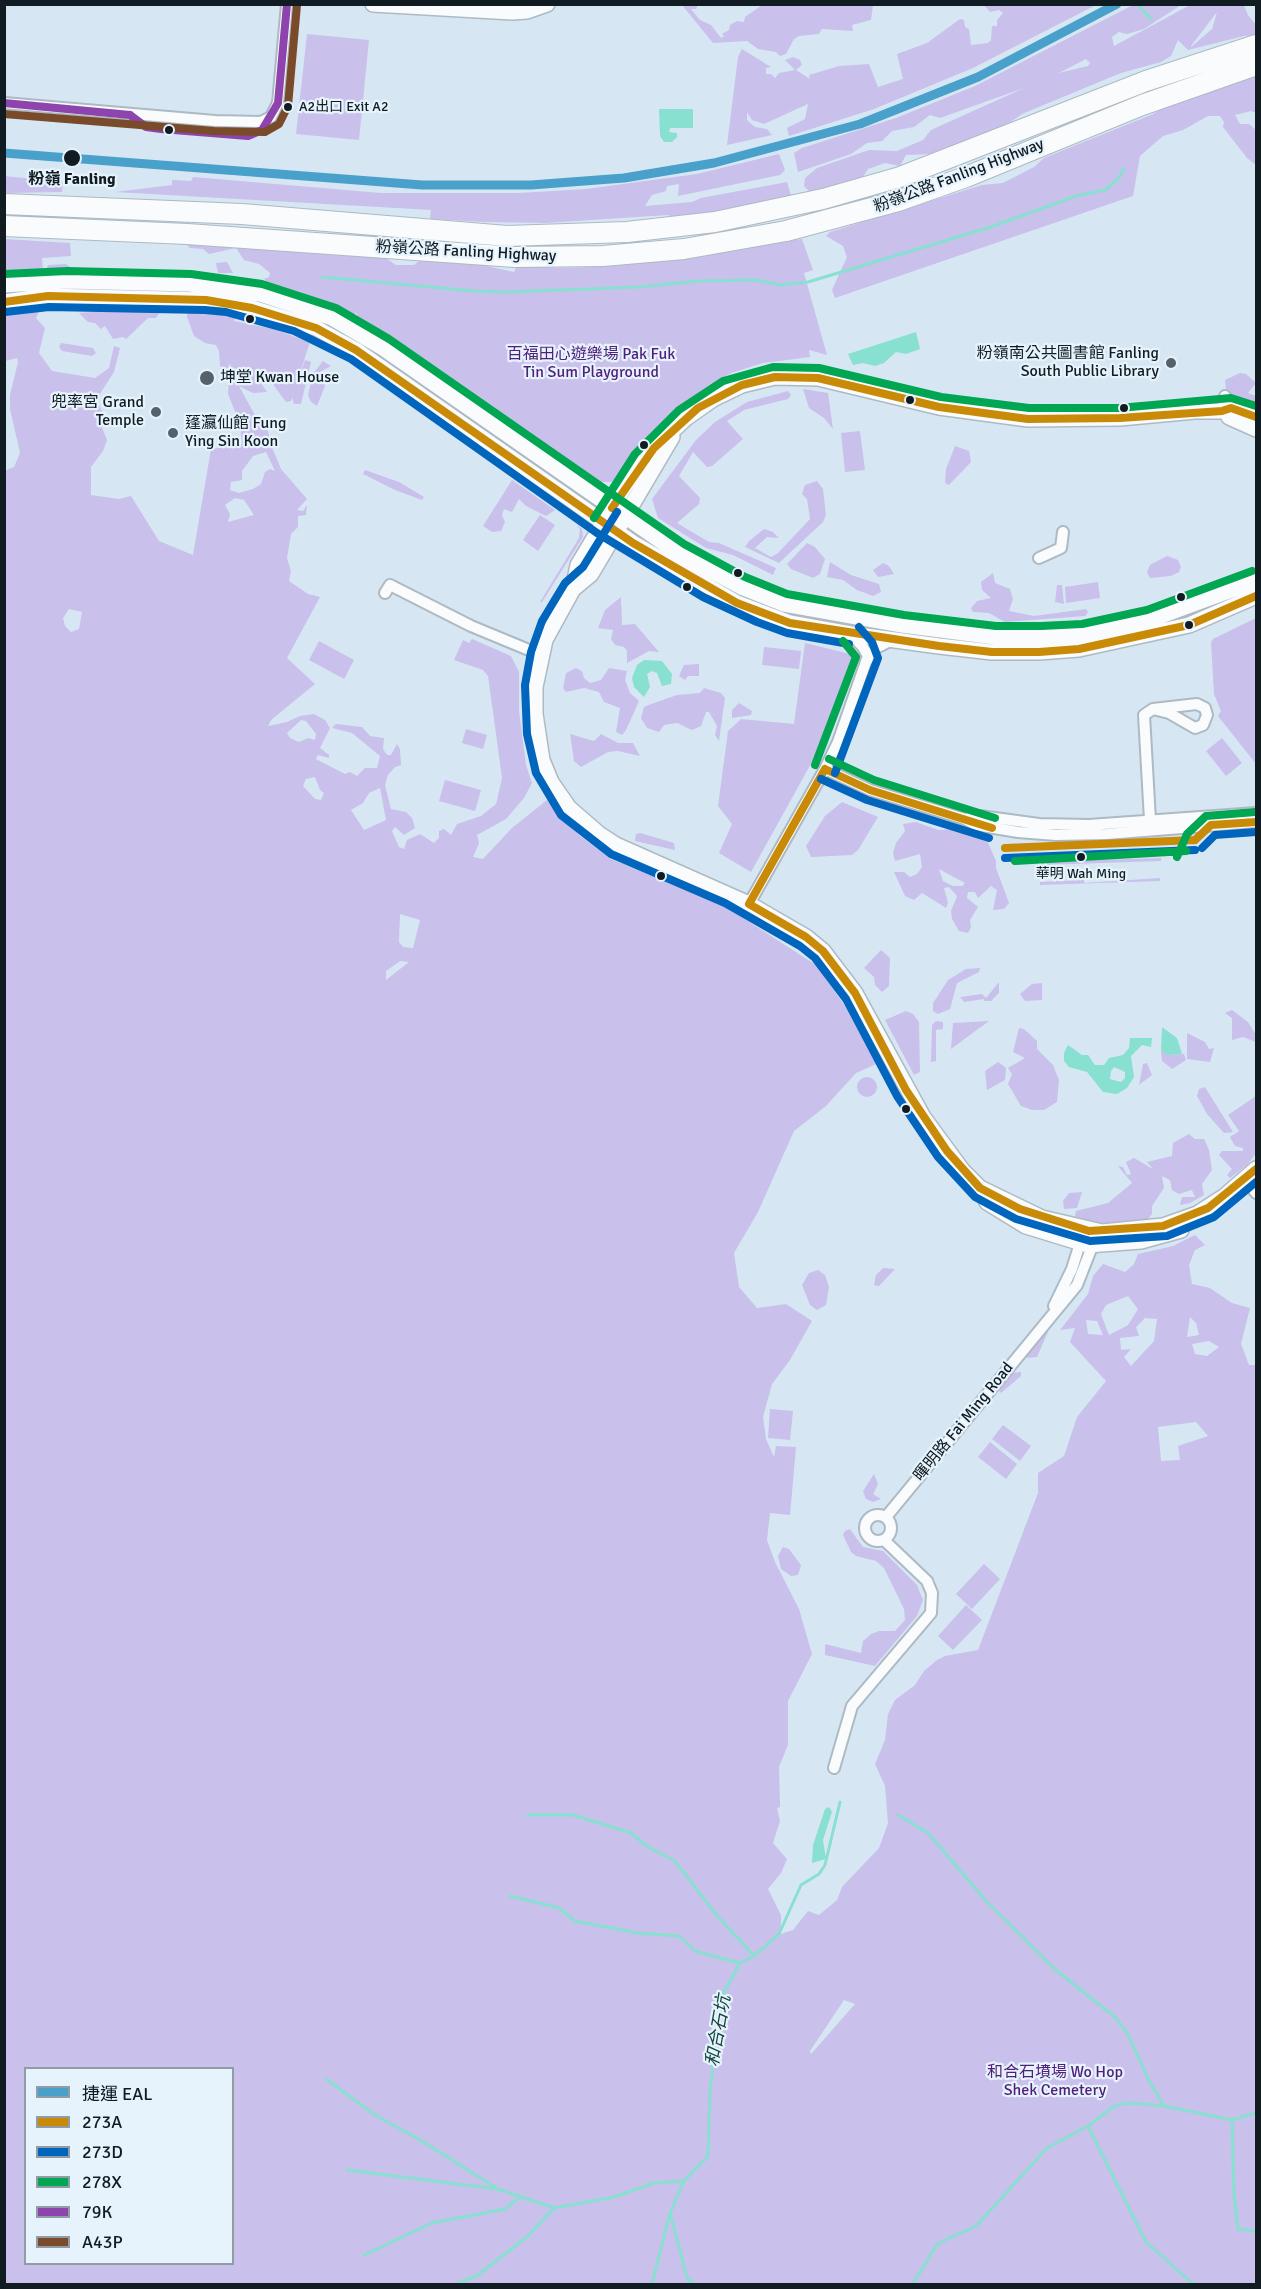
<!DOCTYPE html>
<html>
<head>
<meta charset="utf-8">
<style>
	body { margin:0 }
	#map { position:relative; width:1261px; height:2289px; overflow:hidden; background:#d6e7f3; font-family:Signika,"Noto Sans TC",sans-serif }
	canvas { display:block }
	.frame { position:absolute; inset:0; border:6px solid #101b22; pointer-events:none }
	.legend { position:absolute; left:24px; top:2067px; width:210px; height:198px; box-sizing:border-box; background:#e7f3fc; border:2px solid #919da5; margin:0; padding:8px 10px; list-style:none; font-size:18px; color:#101b22 }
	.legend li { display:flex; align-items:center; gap:12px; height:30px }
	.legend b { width:30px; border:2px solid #919da5 }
</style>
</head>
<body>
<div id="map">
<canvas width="1261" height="2289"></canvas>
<div class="frame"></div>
<ul class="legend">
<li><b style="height:8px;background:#49a0ca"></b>捷運 EAL</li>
<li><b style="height:8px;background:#c98a07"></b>273A</li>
<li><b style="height:8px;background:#0065bd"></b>273D</li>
<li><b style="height:8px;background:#00a651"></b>278X</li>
<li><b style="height:8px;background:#8e44ad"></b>79K</li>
<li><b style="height:8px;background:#7a4b2a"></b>A43P</li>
</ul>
</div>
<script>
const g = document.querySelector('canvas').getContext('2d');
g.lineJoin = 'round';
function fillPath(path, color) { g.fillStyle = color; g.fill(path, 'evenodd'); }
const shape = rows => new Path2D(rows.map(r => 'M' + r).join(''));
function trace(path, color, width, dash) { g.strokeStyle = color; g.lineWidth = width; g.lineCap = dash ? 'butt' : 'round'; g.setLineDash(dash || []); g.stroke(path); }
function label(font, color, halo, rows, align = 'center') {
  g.font = font + ' Signika,"Noto Sans TC",sans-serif'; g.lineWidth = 4.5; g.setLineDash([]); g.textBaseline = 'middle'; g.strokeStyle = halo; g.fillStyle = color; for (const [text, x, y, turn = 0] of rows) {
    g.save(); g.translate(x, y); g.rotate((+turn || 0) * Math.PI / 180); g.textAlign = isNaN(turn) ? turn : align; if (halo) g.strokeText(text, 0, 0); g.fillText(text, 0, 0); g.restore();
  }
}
fillPath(shape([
	[682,5,698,5,696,9,691,9,700,20,711,25,721,38,724,36,722,34,729,30,730,25,737,21,744,22,745,17,762,5,873,5,871,20,852,25,853,31,822,29,819,34,799,36,794,39,786,54,780,56,776,52,758,49,747,41,713,43],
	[984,5,1096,5,973,68,874,109,789,136,787,128,805,119,808,104,764,124,752,120,747,112,747,120,755,127,767,129,772,135,727,145,738,57,742,49,771,67,766,68,766,74,771,74,775,78,779,73,795,70,785,60,793,57,800,60,802,65,796,70,810,79,809,75,839,66,869,64,878,87,903,79,897,54,927,43,960,19,964,20,965,27,969,29,971,45,988,43,991,40,992,26,997,26,997,20,1003,13,999,10,990,12],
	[1133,5,1181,5,1144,29,1127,34,1119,32,1112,37,1114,46,1190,5,1244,5,1248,15,1256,25,1256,35,1244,36,1188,50,1178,40,1171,56,1161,62,1121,73,1022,114,998,131,983,134,930,154,906,155,900,166,885,163,868,169,860,182,819,192,809,191,804,186,805,178,817,168,869,150,897,151,923,140,931,130,1024,88,940,118,930,115,914,127,892,131,882,141,867,143,851,154,798,172,794,153,802,148,896,118,975,86],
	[1217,12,1212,29,1191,47,1191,46],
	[1086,59,1090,63,1088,66,1059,73],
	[307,34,369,40,359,140,296,134],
	[1256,74,1256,113,1251,111,1235,115,1240,124,1249,124,1256,130,1256,165,1247,158,1223,127,1224,122,1220,116,1208,116,1183,130,1163,136,1140,156,1133,196,835,298,832,290,847,257,843,246,826,236,830,232,982,185,1003,183,1034,167,1044,158,1153,114,1167,106],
	[779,154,785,170,780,175,678,196,679,184,667,186,666,191,652,195,645,206,692,202,701,198,787,182,793,202,678,220,668,215,545,223,484,222,430,219,431,210,115,192,172,185,172,180,191,181,193,177,381,193,519,193,586,189,697,174],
	[4,176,63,182,62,192,5,193],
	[5,239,70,243,71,256,42,258,43,270,5,273],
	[802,239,813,270,804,273,827,355,809,350,810,357,763,363,731,373,698,393,658,427,624,474,611,482,598,482,598,480,590,483,569,474,563,460,531,446,492,419,487,410,474,401,466,401,452,391,448,377,443,383,421,370,420,362,409,359,394,346,364,328,356,313,352,316,341,316,269,285,264,279,269,277,270,273,259,264,244,260,236,248,209,254,203,249,190,248,182,240,381,255,396,265,414,265,420,260,473,263,514,272,518,264,556,268,590,267],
	[227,262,233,273,218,273,216,263],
	[66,264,73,269,74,277,44,277,48,265],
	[43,303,36,318,45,328,39,353,52,371,95,378,109,368,114,346,120,348,114,372,96,400,103,413,98,417,107,440,103,451,91,467,91,495,119,499,131,496,159,541,193,555,211,449,242,444,240,424,228,394,229,378,233,378,230,363,227,370,224,369,220,366,219,351,216,345,205,343,194,336,187,317,188,303,237,312,234,321,273,329,310,342,291,401,286,402,272,383,256,376,267,392,253,393,239,386,256,417,265,418,271,445,281,469,307,499,297,510,303,511,307,505,306,515,298,516,298,527,291,534,287,558,291,571,289,581,308,594,320,597,287,658,315,684,271,720,268,726,287,722,300,716,314,714,325,720,330,728,320,748,329,755,329,758,318,755,316,759,345,774,350,772,357,776,365,768,377,768,380,756,352,733,332,728,336,724,362,727,370,736,384,738,383,749,387,755,391,755,397,744,400,749,401,765,395,767,388,775,385,785,391,809,406,812,412,818,415,828,404,835,395,827,392,831,399,847,404,849,407,840,420,834,434,843,439,838,439,831,444,829,451,835,457,824,481,816,496,804,502,778,488,676,483,670,454,660,463,640,469,643,472,639,511,656,519,672,519,711,526,765,532,783,524,798,506,819,477,835,479,843,473,857,483,859,512,828,547,800,580,836,611,859,726,907,816,965,845,1006,876,1064,856,1073,826,1106,794,1131,758,1212,734,1253,739,1287,757,1308,786,1304,812,1321,790,1360,772,1384,763,1417,766,1439,774,1457,776,1446,796,1447,790,1515,770,1513,767,1540,775,1562,799,1609,812,1654,788,1701,788,1745,779,1767,780,1807,777,1808,780,1821,773,1843,787,1859,781,1873,768,1889,781,1915,781,1934,793,1930,808,1911,819,1915,837,1900,842,1887,879,1848,888,1823,885,1786,875,1764,885,1740,888,1714,895,1700,915,1685,924,1671,937,1660,945,1656,978,1650,1038,1493,1038,1473,1064,1456,1077,1417,1106,1381,1070,1342,1075,1328,1060,1330,1088,1294,1093,1276,1103,1264,1125,1272,1134,1264,1138,1254,1173,1246,1195,1235,1205,1245,1195,1250,1189,1265,1192,1284,1210,1288,1232,1303,1250,1308,1241,1344,1249,1365,1256,1365,1256,2284,5,2284,4,471,14,467,20,453,10,409,10,395,18,362,17,358,5,361,4,305],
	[266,452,275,471,270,469,265,472,261,484,253,489,239,493,230,490,231,482,242,480,242,471,253,456],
	[235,498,244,500,254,515,228,522,230,514,225,505],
	[69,609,82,612,79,629,71,632,65,626,63,618],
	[301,720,306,721,316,734,315,740,308,738,299,742,290,738,287,733],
	[315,777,320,790,324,793,321,800,315,799,303,786,306,779],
	[380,788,386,820,364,830,351,810,363,803,369,793],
	[400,914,420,920,413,948,403,947,399,942],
	[400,961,409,962,386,980,386,971],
	[1128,1296,1138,1309,1128,1325,1109,1335,1101,1314,1106,1305],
	[1190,1317,1196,1323,1199,1335,1187,1337],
	[1145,1318,1157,1319,1154,1341,1131,1366,1124,1357,1131,1349,1121,1350,1120,1338,1139,1336,1136,1327],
	[1086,1320,1097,1321,1103,1335,1088,1334],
	[1209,1341,1219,1347,1207,1356,1195,1354,1192,1344],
	[1196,1422,1208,1436,1178,1446,1180,1460,1161,1461,1158,1427],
	[844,2000,855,2004,811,2054,810,2051],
	[26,2068,232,2068,232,2264,26,2264],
	[93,312,160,312,156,318,148,318,126,339,123,337,113,339,105,326,101,329,95,323,88,322,79,313],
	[61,343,93,348,96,353,92,356,62,351,59,347],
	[305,360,311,362,301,404,294,404,292,397],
	[323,361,331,366,318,373,325,386,317,406,311,402,308,395,313,374],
	[1240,373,1246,374,1256,383,1248,393,1256,396,1256,403,1236,403,1226,390,1225,380],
	[803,389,828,393,833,429,824,418,809,408],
	[788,391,791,395,788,399,744,410,727,421,743,439,712,466,707,467,693,452,679,476,700,498,699,504,677,523,709,542,719,543,776,568,773,575,733,555,706,548,658,518,652,499,696,440,715,422,747,402],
	[860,431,865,470,845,472,841,433],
	[955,446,969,451,971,462,949,485,945,483,946,469],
	[365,470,399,482,424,497,422,500,395,490,363,474],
	[512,480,555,510,546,516,526,506,519,499,512,512,504,509,502,515,505,522,501,531,492,532,483,526],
	[817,481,823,489,826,515,823,522,779,563,745,547,749,541,764,529,773,532,779,538,767,537,755,548,771,557,778,553,810,519,807,499,802,494,805,485],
	[540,515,555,525,538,551,523,540],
	[576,524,582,529,583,537,542,602,540,602,579,538,580,529],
	[807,543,815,547,825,559,820,574,813,578,791,569,787,564],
	[1167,556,1178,560,1181,567,1179,572,1171,576,1150,578,1147,572,1150,565],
	[830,562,851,575,879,584,881,592,873,596,857,590,843,580,827,577],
	[883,563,889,566,894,574,878,577,873,570],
	[1256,569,1256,572,1224,586,1200,592,1199,589,1214,583,1223,583],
	[993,573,995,583,1010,589,1013,599,1009,611,1034,616,1086,609,1088,612,1085,616,1005,622,989,613,973,612,971,608,977,601,991,598,982,590,981,582],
	[1098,582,1100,598,1066,603,1065,587],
	[1057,585,1062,585,1064,604,1055,602],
	[621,597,622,625,635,624,659,652,649,651,627,663,627,651,624,647,615,645,611,639,613,630,598,628,605,610],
	[1256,618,1256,764,1218,716,1221,711,1214,694,1211,643,1213,639],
	[319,641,354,660,344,679,309,660],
	[805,643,850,654,852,661,818,751,751,872,719,853,732,824,718,806,728,731,741,719,794,724],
	[764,647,801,651,799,669,762,665],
	[699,664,699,676,688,676,685,680,679,676,684,665],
	[576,668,582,671,584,678,590,683,601,680,609,668,627,671,625,680,630,693,639,701,626,730,622,735,616,732,620,708,604,702,599,692,584,688,566,692,563,688,566,673],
	[704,688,721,693,725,698,719,741,715,735,717,726,709,712,706,712,701,726,692,730,677,723,664,725,659,732,647,728,641,718,644,707,651,704,677,695,700,693],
	[739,703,752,711,751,715,732,718,732,710],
	[466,729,487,735,483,749,462,743],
	[570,734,594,741,601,734,618,743,633,743,640,756,618,751,608,752,581,767,574,761],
	[1222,738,1242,763,1226,776,1206,751],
	[445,780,481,790,475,811,439,801],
	[842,802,878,817,858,850,852,855,811,857,806,846,825,816],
	[916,822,938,830,970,829,986,838,996,861,996,868,1009,903,1004,909,993,910,997,890,991,886,978,898,975,892,968,892,967,898,978,907,970,920,971,927,968,933,959,931,952,919,951,911,957,896,949,887,944,888,948,903,946,908,922,893,914,900,905,896,894,872,904,872,910,877,917,874,922,867,920,854,895,861,893,853,896,843,905,831,903,824],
	[939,869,965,883,962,886,953,886,943,881],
	[640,833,674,843,675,850,635,841,636,834],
	[1161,858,1161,861,1040,865,1040,862],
	[1160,878,1160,881,1040,885,1040,882,1084,880,1084,883],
	[881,950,890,958,889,986,882,992,875,985,874,977,864,968],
	[980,968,979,972,957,983,950,1009,938,1014,933,1011,933,1003,948,980,966,969],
	[999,982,999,993,991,1001,984,1001,984,999,964,1002,960,997,982,994,986,998],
	[1042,983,1042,1000,1025,1001,1020,994,1032,984],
	[1232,1010,1248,1022,1256,1035,1256,1042,1243,1037,1232,1040,1232,1018,1225,1013],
	[906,1011,913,1014,919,1022,920,1072,914,1075,885,1020],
	[936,1021,943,1022,943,1029,936,1030,936,1061,931,1062,932,1025],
	[989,1021,951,1049,953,1023],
	[1019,1028,1024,1029,1037,1041,1037,1049,1053,1065,1059,1080,1057,1102,1044,1110,1032,1110,1021,1106,1008,1084,1012,1074,1008,1068,1025,1058,1013,1052],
	[1187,1033,1205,1042,1209,1049,1214,1048,1210,1062,1187,1059],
	[1161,1050,1167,1055,1184,1054,1186,1060,1172,1069,1162,1061],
	[998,1062,1006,1068,1005,1080,987,1090,985,1071],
	[1147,1063,1152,1075,1139,1085,1143,1064],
	'857 1087a10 10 0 1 1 20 0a10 10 0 1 1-20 0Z',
	[1205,1087,1233,1132,1224,1133,1207,1114,1197,1096,1199,1089],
	[1256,1096,1256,1153,1248,1164,1230,1178,1227,1175,1232,1169,1219,1155,1222,1151,1243,1151,1243,1148,1235,1146,1230,1137,1239,1131,1228,1115],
	[1189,1134,1195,1139,1204,1139,1209,1150,1212,1170,1202,1184,1204,1195,1190,1203,1180,1205,1182,1197,1195,1197,1192,1190,1179,1194,1172,1190,1170,1180,1162,1176,1164,1188,1152,1206,1152,1214,1144,1224,1073,1225,1076,1211,1108,1203,1132,1183,1118,1166,1123,1167,1127,1175,1131,1174,1126,1162,1134,1158,1153,1169,1147,1162,1172,1156,1173,1143],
	[1082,1192,1077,1208,1064,1209,1063,1201,1069,1193],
	[883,1268,895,1269,879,1286,874,1285,876,1275],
	[818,1270,825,1275,829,1287,826,1305,817,1310,810,1305,802,1285,809,1273],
	[1046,1331,1048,1332,1037,1357,1027,1358,1028,1350],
	[1021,1372,1021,1376,1001,1393,998,1389,1011,1373],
	[770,1409,793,1411,790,1440,768,1438],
	[1003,1425,1031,1446,1020,1461,992,1439],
	[990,1442,1017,1464,1006,1479,978,1457],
	[874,1474,878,1484,873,1494,881,1499,873,1502,866,1499,863,1491],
	[850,1529,863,1547,883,1551,917,1585,923,1600,917,1616,875,1666,825,1655,825,1644,861,1653,863,1641,871,1634,879,1631,895,1631,905,1620,904,1609,884,1568,876,1561,856,1556,851,1552,843,1535,845,1531],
	[783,1547,789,1549,801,1565,798,1575,791,1576,781,1569,778,1556],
	[984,1564,1000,1579,972,1609,956,1594],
	[966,1605,982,1620,953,1650,938,1636]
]), '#c9c0ec');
fillPath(shape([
	[659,109,693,109,693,128,670,128,669,132,677,133,677,137,672,142,664,142,660,136],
	[916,332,920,349,906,354,896,352,884,363,875,366,863,363,853,365,848,354],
	[644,660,662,661,672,674,671,684,662,686,657,673,652,671,647,674,650,687,644,697,634,687,632,678,637,665],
	[1162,1027,1177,1038,1182,1054,1167,1055,1161,1050],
	[1130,1038,1152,1038,1151,1047,1142,1045,1131,1056,1134,1077,1127,1088,1117,1094,1103,1092,1087,1072,1069,1067,1064,1061,1064,1053,1068,1045,1082,1055,1088,1055,1095,1065,1104,1065,1109,1058,1123,1055,1129,1048],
	[1114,1067,1125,1072,1125,1078,1121,1082,1110,1079,1111,1071],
	[829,1807,832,1812,823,1840,826,1859,812,1863,813,1845,825,1809]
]), '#88e0d0');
trace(shape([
	[1137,4,1151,19],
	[322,277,474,291,509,292,638,287,699,281,757,280,780,285,808,282,991,227,1076,196,1105,190,1119,178,1124,168],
	[528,1815,573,1815,631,1833,648,1847,675,1861,714,1912,754,1956],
	[898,1815,928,1833,988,1903,1057,1971,1115,2017,1128,2034,1148,2079,1164,2106],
	[510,1896,559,1908,575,1921,638,1933,679,1936,695,1951,740,1963],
	[326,2079,375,2115,422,2141,498,2189,554,2208,614,2197,654,2183,684,2181],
	[1232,2120,1234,2195,1238,2229,1256,2231],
	[1088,2126,1146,2242,1193,2284],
	[347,2170,497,2189],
	[671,2216,687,2278,694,2284],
	[364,2255,432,2223,505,2209,520,2197],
	[457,2284,478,2275,528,2236,554,2208],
	[652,2284,670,2213,684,2181,708,2156,710,2090,723,1994,740,1963,754,1956,779,1934,801,1885,819,1874,825,1865,840,1802],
	[913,2284,937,2244,976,2226,1047,2148,1088,2126,1116,2105,1130,2103,1164,2106,1232,2120,1256,2113]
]), '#88e0d0', 3);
const street = shape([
	[4,103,215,121,261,122,271,117,278,103,287,4],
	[1222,411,1225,396],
	[1039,558,1061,548,1063,532],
	[385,593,390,585,471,626,541,655],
	[866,662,876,648,892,640],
	[825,769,870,790,965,819,976,825,1018,832,1056,835,1107,834,1256,822],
	[965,819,980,816,1039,824,1089,825,1256,813],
	[1150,820,1144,715,1153,709,1197,704,1205,708,1207,715,1203,725,1195,728,1169,713,1153,709],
	[749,904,825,769,838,742,868,656,863,647,851,634],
	[1246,1180,1256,1193],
	[1054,1306,1072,1269,1082,1237],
	'865 1528a13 13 0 1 1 26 0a13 13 0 1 1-26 0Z',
	[886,1517,1077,1285,1095,1239],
	[834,1768,852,1706,931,1613,932,1593,927,1581,884,1540]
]);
const secondary = shape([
	[373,4,512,12,527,11,547,4],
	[4,285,67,281,190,284,260,294,332,318,383,348,678,553,741,587,784,604,902,625,995,637,1041,637,1083,634,1150,620,1256,581],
	[4,302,48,296,206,300,252,308,316,328,356,350,633,543,737,603,790,623,851,634,939,646,992,652,1039,652,1079,649,1189,625,1256,596],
	[1229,417,1256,429],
	[1256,417,1231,408,1222,411,1195,411,1120,418,1028,419,939,407,818,378,775,377,742,385,713,399,686,418,654,448,626,485,578,565,573,589,545,640,535,687,535,714,542,760,551,782,569,808,599,834,616,845,749,904,806,937,823,951,855,993,923,1117,962,1170,980,1188,1042,1218,1102,1232,1163,1226,1197,1214,1225,1196,1256,1169],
	[573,589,591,574,672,437],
	[981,1190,987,1202,1026,1226,1088,1245,1141,1241,1181,1230]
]);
const highway = shape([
	[4,204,242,214,507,236,627,232,715,222,823,199,900,177,1146,81,1256,45],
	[4,226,187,234,515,257,603,256,684,249,786,231,898,201,966,177,1142,105,1256,65]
]);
trace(street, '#adbac3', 14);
trace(secondary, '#adbac3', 18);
trace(highway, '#adbac3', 22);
trace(street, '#f9fbfd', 10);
trace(secondary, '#f9fbfd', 15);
trace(highway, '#f9fbfd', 20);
trace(shape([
	[4,302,48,296,206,300,252,308,316,328,356,350,633,543,737,603,790,623,939,646,992,652,1039,652,1079,649,1189,625,1256,596],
	[612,508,654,448,698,408,742,385,775,377,818,378,939,407,1028,419,1120,418,1222,411,1231,408,1256,417],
	[825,769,870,790,992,828],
	[1195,840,1211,825,1256,822],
	[1005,848,1195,840],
	[749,904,806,937,823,951,855,993,906,1090,947,1151,980,1188,1020,1209,1089,1231,1163,1226,1208,1208,1256,1169],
	[749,904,825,769]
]), '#c98a07', 8);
trace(shape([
	[5,312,49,307,205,310,226,312,294,331,351,359,597,533,703,597,757,622,787,633,849,644],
	[617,512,583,567,565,583,542,621,531,652,525,685,527,734,536,773,561,815,611,854,725,903,800,946,815,958,846,999,897,1096,938,1157,975,1197,1016,1219,1090,1241,1167,1236,1214,1217,1256,1182],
	[835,773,878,658,872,642,859,627],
	[821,779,867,800,989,838],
	[1202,848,1215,835,1256,832],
	[1005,858,1195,850]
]), '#0065bd', 8);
trace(shape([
	[4,274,67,271,191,274,262,284,336,308,389,339,684,544,745,577,787,594,904,615,996,626,1041,626,1082,624,1147,610,1252,571],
	[594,518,635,454,679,410,723,381,773,367,819,368,941,397,1029,408,1119,408,1231,398,1256,406],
	[829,759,874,780,995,818],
	[815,765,856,657,843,641],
	[1177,857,1187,834,1206,816,1255,812],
	[1015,861,1186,851]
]), '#00a651', 8);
trace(shape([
	[4,103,130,115],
	[130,115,146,127,161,129,248,136,262,130,278,103,287,4]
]), '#8e44ad', 8);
trace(shape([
	[4,114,214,131,265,132,279,124,288,106,297,5]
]), '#7a4b2a', 8);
trace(shape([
	[4,153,422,185,531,185,624,178,714,163,860,124,978,77,1117,4]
]), '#49a0ca', 9);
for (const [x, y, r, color] of [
	[288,107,5,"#101b22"],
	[169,130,5,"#101b22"],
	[72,158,9,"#101b22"],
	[250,319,5,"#101b22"],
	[1171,363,6,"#55626b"],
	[207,378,8,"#55626b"],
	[910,400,5,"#101b22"],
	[1124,408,5,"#101b22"],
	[156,412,6,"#55626b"],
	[173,433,6,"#55626b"],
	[644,445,5,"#101b22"],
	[738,573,5,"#101b22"],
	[687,587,5,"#101b22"],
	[1181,597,5,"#101b22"],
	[1189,625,5,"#101b22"],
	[1081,857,5,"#101b22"],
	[661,876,5,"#101b22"],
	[906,1109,5,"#101b22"]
]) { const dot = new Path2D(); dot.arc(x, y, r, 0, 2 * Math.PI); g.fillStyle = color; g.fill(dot); trace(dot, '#e7f3fc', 2); }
label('14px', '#101b22', '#e7f3fc', [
	["A2出口 Exit A2",299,107],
	["華明 Wah Ming",1081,874,"center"]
], 'left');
label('16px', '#101b22', '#e7f3fc', [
	["粉嶺公路 Fanling Highway",959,176,-21],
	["粉嶺公路 Fanling Highway",466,252,3],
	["暉明路 Fai Ming Road",964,1422,-51]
]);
label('bold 16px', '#101b22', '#e7f3fc', [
	["粉嶺 Fanling",72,180]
]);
label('16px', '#101b22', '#e7f3fc', [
	["粉嶺南公共圖書館 Fanling",1159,354],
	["South Public Library",1159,372],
	["坤堂 Kwan House",220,378,"left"],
	["兜率宮 Grand",144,403],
	["Temple",144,421],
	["蓬瀛仙館 Fung",185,424,"left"],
	["Ying Sin Koon",185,442,"left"]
], 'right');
label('16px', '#4f1f7a', '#e7f3fc', [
	["百福田心遊樂場 Pak Fuk",591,355],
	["Tin Sum Playground",591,373],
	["和合石墳場 Wo Hop",1055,2073],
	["Shek Cemetery",1055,2091]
]);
label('italic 18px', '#12473c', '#e7f3fc', [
	["和合石坑",719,2031,-80]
]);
</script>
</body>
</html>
